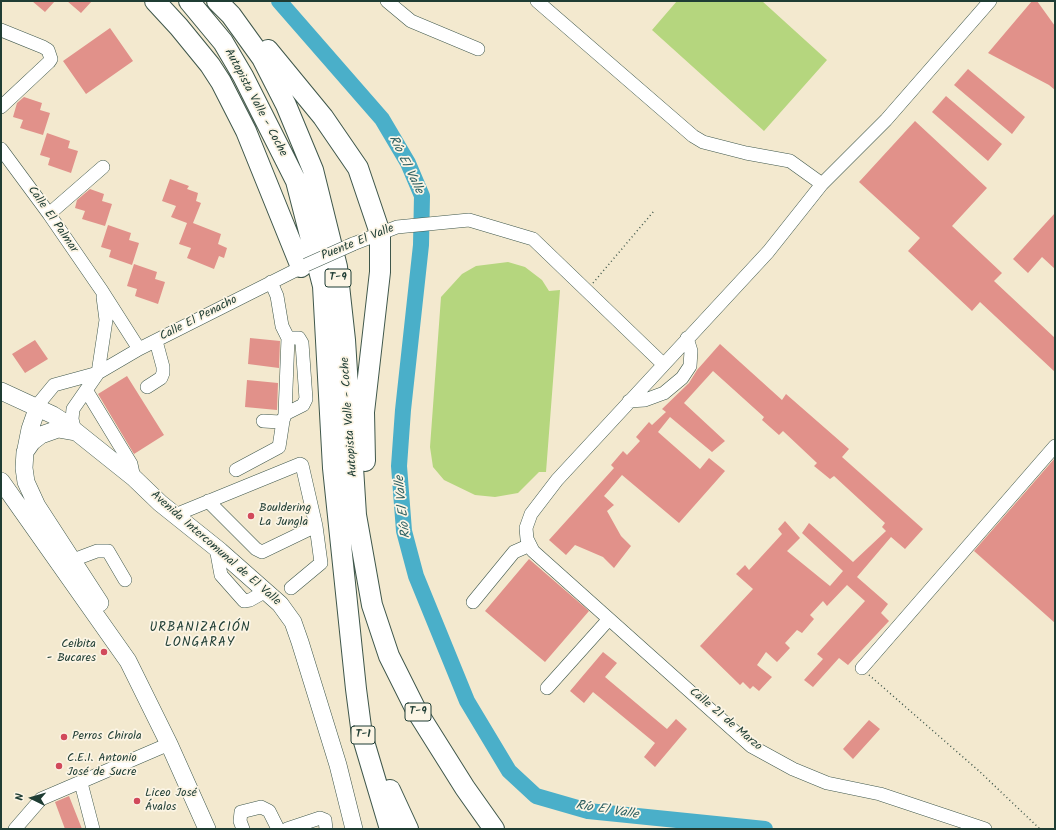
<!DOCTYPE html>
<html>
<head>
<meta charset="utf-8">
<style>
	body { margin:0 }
	#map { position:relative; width:1056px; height:830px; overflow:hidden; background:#f3e9cf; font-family:Kalam,sans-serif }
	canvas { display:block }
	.frame { position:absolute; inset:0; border:2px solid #1f3d34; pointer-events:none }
	.north { position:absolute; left:12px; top:778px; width:40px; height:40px; -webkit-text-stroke:3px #fcf5e5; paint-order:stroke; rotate:275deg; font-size:11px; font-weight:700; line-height:16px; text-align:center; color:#1f3d34 }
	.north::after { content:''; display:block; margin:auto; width:14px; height:18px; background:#1f3d34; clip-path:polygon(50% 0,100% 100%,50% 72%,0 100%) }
</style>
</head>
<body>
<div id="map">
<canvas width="1056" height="830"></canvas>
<div class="frame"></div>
<div class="north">N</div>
</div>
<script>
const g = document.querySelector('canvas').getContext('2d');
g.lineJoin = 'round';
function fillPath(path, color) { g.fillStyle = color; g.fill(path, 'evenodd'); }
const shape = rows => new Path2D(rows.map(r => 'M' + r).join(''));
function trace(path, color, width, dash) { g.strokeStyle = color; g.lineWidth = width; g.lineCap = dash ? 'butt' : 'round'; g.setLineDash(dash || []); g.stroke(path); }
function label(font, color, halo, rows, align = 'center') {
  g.font = font + ' Kalam,sans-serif'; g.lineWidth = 3.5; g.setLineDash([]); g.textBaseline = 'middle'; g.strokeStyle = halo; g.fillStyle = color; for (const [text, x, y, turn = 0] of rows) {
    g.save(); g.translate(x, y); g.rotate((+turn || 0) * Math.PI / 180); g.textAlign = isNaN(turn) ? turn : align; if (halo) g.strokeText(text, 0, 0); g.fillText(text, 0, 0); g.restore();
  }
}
fillPath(shape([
	[677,1,762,1,827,60,764,131,652,30],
	[508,262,525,267,542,280,549,291,560,290,546,472,539,472,518,493,495,497,475,495,444,480,433,467,430,447,441,297,462,274,476,266]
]), '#b5d67e');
trace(shape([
	[279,1,382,119,408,163,422,196,421,245,403,410,399,466,404,531,416,576,467,701,509,771,536,796,588,811,765,829]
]), '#4aafc9', 16);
fillPath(shape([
	[32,1,55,1,45,12],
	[67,1,92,1,81,13],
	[1032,1,1037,1,1055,26,1055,90,1049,85,988,53],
	[110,28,133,61,86,94,63,61],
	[968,69,1025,117,1012,134,954,85],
	[946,96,1002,144,988,161,932,112],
	[24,97,42,103,40,110,50,113,43,135,20,128,23,120,13,117,17,103],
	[915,121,987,188,952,226,1002,273,994,281,1055,338,1055,372,980,302,972,311,908,251,920,238,859,182],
	[47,133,70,141,68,148,78,151,71,173,48,165,50,158,40,155],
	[170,179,189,186,187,189,198,193,196,201,201,203,193,223,221,234,218,244,227,248,224,258,219,256,214,269,187,258,191,248,179,244,187,223,171,217,176,206,162,201],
	[90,189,104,194,102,201,112,204,105,226,82,219,85,211,75,208,77,200],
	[1055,213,1055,269,1042,257,1028,273,1013,259],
	[108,225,131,233,129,240,139,243,132,265,109,257,111,250,101,247],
	[134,264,157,272,155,279,165,282,158,304,135,296,137,289,127,286],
	[250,338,280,341,279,368,248,364],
	[35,340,48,359,25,373,12,354],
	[720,344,782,400,786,394,849,449,842,457,923,529,905,549,891,537,857,577,888,604,881,613,889,621,848,665,839,658,813,687,804,680,823,659,817,654,865,601,847,585,827,606,823,601,810,615,814,619,802,633,797,630,785,643,790,648,777,662,766,652,757,665,772,677,759,691,753,686,750,689,743,682,740,685,700,646,753,589,736,574,745,565,749,570,782,534,778,529,785,521,800,538,787,551,830,586,843,571,802,533,809,523,853,562,886,531,882,527,885,523,834,476,830,479,814,466,817,463,783,431,779,435,762,420,764,417,713,371,684,403,725,441,712,452,670,417,658,432,700,469,709,458,725,471,679,523,622,475,604,496,614,505,607,511,621,536,631,546,614,568,603,557,575,545,566,555,549,540,614,468,611,465,623,451,627,455,640,441,636,437,649,422,652,425,666,412,662,409,689,383,697,370],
	[127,376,164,435,134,454,98,394],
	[247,380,278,383,277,410,245,407],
	[1055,458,1055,623,974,551],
	[529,559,589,611,545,662,485,611],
	[603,652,617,663,605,677,667,729,676,719,687,729,655,767,644,757,655,743,593,692,584,703,570,691],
	[869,720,880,729,853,759,843,749],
	[69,796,82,829,65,829,55,802]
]), '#e1918a');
const minor = shape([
	[387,1,411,21,478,49],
	[537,1,693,136,703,142,746,153,790,161,822,184],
	[1,30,43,47,48,50,51,59,49,62,1,107],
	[1,149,49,214,102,291,139,349],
	[49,214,103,167],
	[353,244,397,227,469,220,533,239,663,364],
	[147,387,161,378,163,373,163,367,156,341],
	[86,390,131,464,134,478],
	[629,401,645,400,664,393,682,378,690,366,691,351,687,338],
	[37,409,40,402,54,385,98,373,139,349,306,265],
	[285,414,303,405,306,399,302,343,299,338,288,338],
	[263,421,280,422,284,418,285,414,288,338,282,326,277,296,271,282],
	[75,432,72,419,73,409,98,373,106,320,103,297],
	[236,470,279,447,283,421],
	[208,501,256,549,262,552,316,526],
	[175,515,300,464,302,465,316,526,321,563,291,588],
	[216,548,221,575,244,601,250,600,266,591],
	[73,560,97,551,108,551,125,580],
	[473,602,514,552,530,545],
	[862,668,1055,446],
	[547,688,609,619],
	[81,783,93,829],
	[15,829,41,799,169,744],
	[243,829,240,821,241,812,261,807,269,811,278,829],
	[287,829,320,818,325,820,326,829],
	[985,829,880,794,827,783,793,769,751,746,533,551,527,539,526,528,531,514,557,480,768,252,822,184,886,120,990,1]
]);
const major = shape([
	[1,391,53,415,64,422,134,478,160,503,220,551,280,604,293,622,300,642,338,765,354,829],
	[75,432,58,429,41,435,32,442,25,452,24,468,26,482,37,506,100,603],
	[26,449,30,429,37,409],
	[1,481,128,661,169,744,207,829]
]);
const highway = shape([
	[155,1,179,27,210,65,221,82,246,131,301,267],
	[189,1,223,42,243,76,296,181,323,286,333,468,356,689,362,735,390,829],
	[217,1,231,15,262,58,286,105,313,170,337,267,345,340,356,515,372,605,389,656,416,710,465,788,494,829],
	[268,50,323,117,358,168,380,233,380,272,364,412,365,461],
	[390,790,408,829]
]);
trace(minor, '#3f574b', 14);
trace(major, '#3f574b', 18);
trace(highway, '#3f574b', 22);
trace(shape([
	[593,283,654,211],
	[869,675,979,771,1040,829]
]), '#3f574b', 1.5, [1, 3]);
trace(minor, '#fff', 13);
trace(major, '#fff', 17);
trace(highway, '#fff', 20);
const minorBridge = shape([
	[306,265,353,244]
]);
trace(minorBridge, '#3f574b', 14, []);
trace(minorBridge, '#fff', 13);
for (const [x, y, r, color] of [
	[251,516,4,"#d1495b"],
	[104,652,4,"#d1495b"],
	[64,737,4,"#d1495b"],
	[59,766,4,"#d1495b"],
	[137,801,4,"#d1495b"]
]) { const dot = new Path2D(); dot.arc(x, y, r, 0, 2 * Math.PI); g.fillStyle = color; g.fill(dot); trace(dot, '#fcf5e5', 1.5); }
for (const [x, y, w] of [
	[338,278,26],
	[418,712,26],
	[363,735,24]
]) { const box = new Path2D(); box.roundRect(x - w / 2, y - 9, w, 18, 3); g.fillStyle = '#fcf5e5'; g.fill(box); trace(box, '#1f3d34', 1); }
label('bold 11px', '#1f3d34', null, [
	["T-9",338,278],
	["T-9",418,712],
	["T-1",363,735]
]);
label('12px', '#1f3d34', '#fcf5e5', [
	["Autopista Valle - Coche",255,103,62],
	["Calle El Palmar",52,220,55],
	["Puente El Valle",358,243,-22],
	["Calle El Penacho",199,319,-27],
	["Autopista Valle - Coche",350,417,-94],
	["Avenida Intercomunal de El Valle",215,549,41],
	["Calle 21 de Marzo",725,720,40]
]);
label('12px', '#1f3d34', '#fcf5e5', [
	["Bouldering",259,509],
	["La Jungla",259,523],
	["Ceibita",96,645,"right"],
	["- Bucares",96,659,"right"],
	["Perros Chirola",72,737],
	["C.E.I. Antonio",67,759],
	["José de Sucre",67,773],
	["Liceo José",145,794],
	["Ávalos",145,808]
], 'left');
label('italic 13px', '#2c5f61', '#fcf5e5', [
	["Río El Valle",405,165,64],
	["Río El Valle",404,507,-96],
	["Río El Valle",607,811,9]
]);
g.letterSpacing = '1px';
label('13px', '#1f3d34', '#fcf5e5', [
	["URBANIZACIÓN",200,629],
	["LONGARAY",200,644]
]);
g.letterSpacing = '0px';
</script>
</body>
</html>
